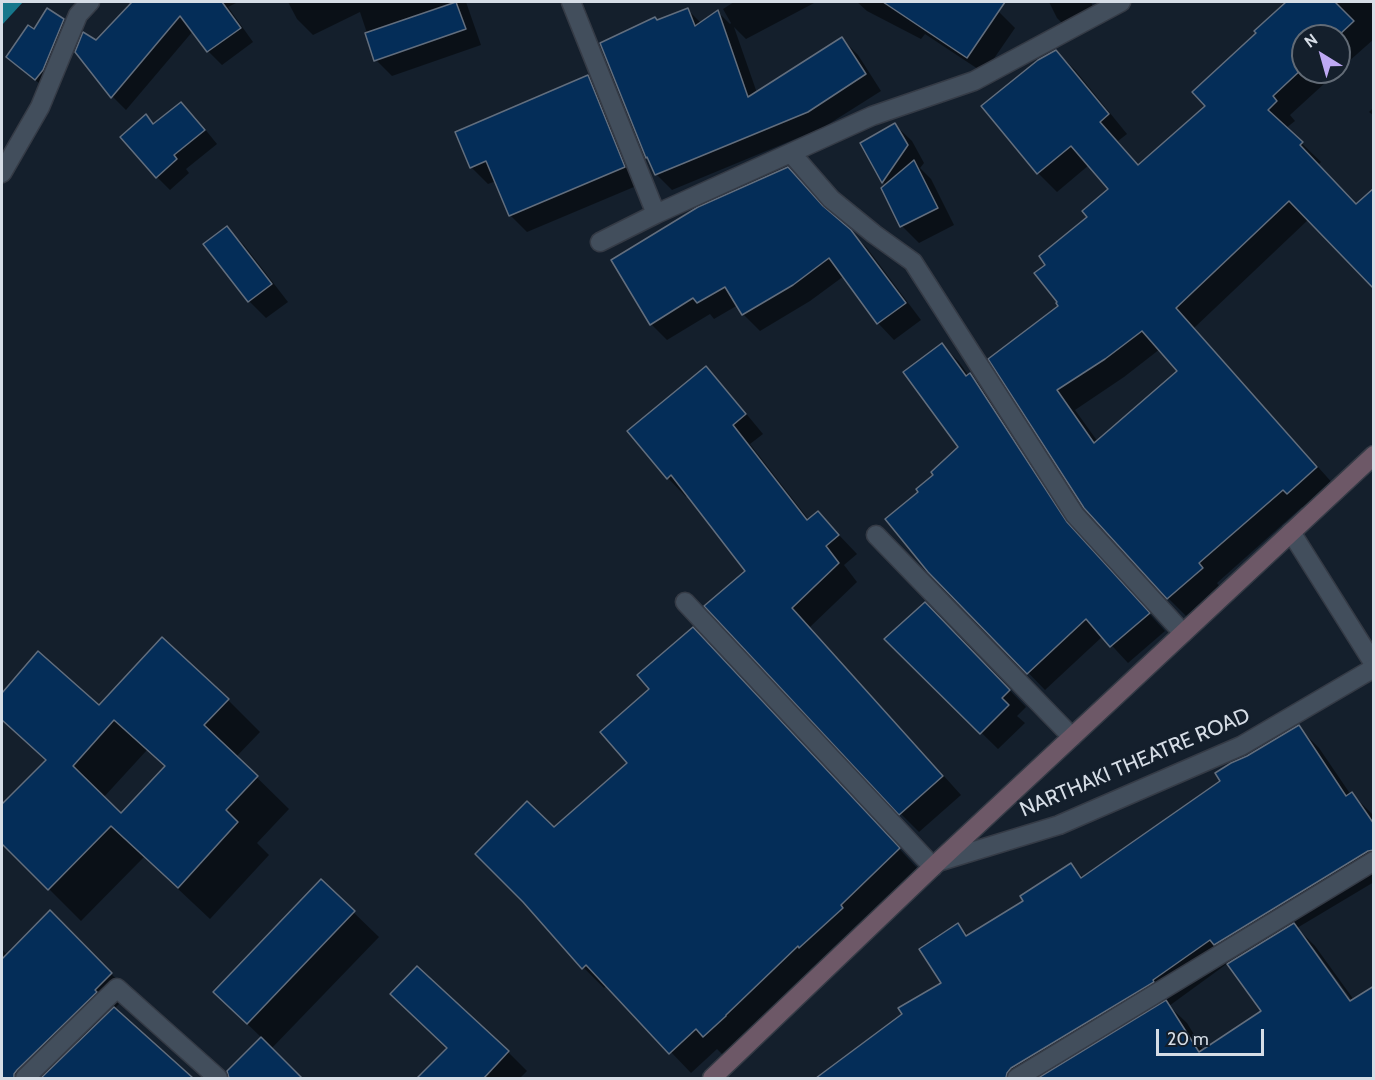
<!DOCTYPE html>
<html>
<head>
<meta charset="utf-8">
<style>
	body { margin:0 }
	#map { position:relative; width:1375px; height:1080px; overflow:hidden; background:#141f2c; font-family:Cabin,sans-serif }
	canvas { display:block }
	.frame { position:absolute; inset:0; border:3px solid #d6dde6; pointer-events:none }
	.north { position:absolute; left:1291px; top:24px; width:60px; height:60px; box-sizing:border-box; background:#141f2c; border:2px solid #626b76; border-radius:50%; rotate:323deg; font-size:16px; font-weight:700; line-height:24px; text-align:center; color:#d6dde6 }
	.north::after { content:''; display:block; margin:auto; width:21px; height:27px; background:#bea9f4; clip-path:polygon(50% 0,100% 100%,50% 72%,0 100%) }
	.scale { position:absolute; left:1156px; top:1029px; width:108px; height:27px; box-sizing:border-box; border:3px solid #d6dde6; border-top:0; padding-left:8px; font-size:18px; line-height:21px; white-space:nowrap; color:#d6dde6; -webkit-text-stroke:4px #141f2c; paint-order:stroke }
</style>
</head>
<body>
<div id="map">
<canvas width="1375" height="1080"></canvas>
<div class="frame"></div>
<div class="north">N</div>
<div class="scale">20 m</div>
</div>
<script>
const g = document.querySelector('canvas').getContext('2d');
g.lineJoin = 'round';
function fillPath(path, color) { g.fillStyle = color; g.fill(path, 'evenodd'); }
const shape = rows => new Path2D(rows.map(r => 'M' + r).join(''));
function trace(path, color, width, dash) { g.strokeStyle = color; g.lineWidth = width; g.lineCap = dash ? 'butt' : 'round'; g.setLineDash(dash || []); g.stroke(path); }
function label(font, color, halo, rows, align = 'center') {
  g.font = font + ' Cabin,sans-serif'; g.lineWidth = 5; g.setLineDash([]); g.textBaseline = 'middle'; g.strokeStyle = halo; g.fillStyle = color; for (const [text, x, y, turn = 0] of rows) {
    g.save(); g.translate(x, y); g.rotate((+turn || 0) * Math.PI / 180); g.textAlign = isNaN(turn) ? turn : align; if (halo) g.strokeText(text, 0, 0); g.fillText(text, 0, 0); g.restore();
  }
}
fillPath(shape([
	[2,2,23,2,2,25]
]), '#16778c');
fillPath(shape([
	[134,2,238,2,228,7,253,42,222,65,208,51,193,31,126,110,113,97,77,51,96,42],
	[288,2,466,2,481,45,392,76,376,60,360,12,313,35,297,19],
	[734,2,816,2,746,39,734,27,757,93,842,39,858,55,881,91,824,127,672,190,656,174,650,161,647,157,601,44,688,10,701,23,718,12,730,24,731,23,723,9],
	[857,2,983,2,998,11,1015,28,984,73,925,34,921,39,867,11],
	[1049,2,1091,2,1100,23,1074,35,1057,18],
	[1288,2,1374,2,1374,39,1339,70,1339,36,1303,36,1303,72,1337,72,1290,115,1295,121,1286,128,1321,162,1318,165,1374,286,1309,219,1194,328,1335,486,1307,511,1302,507,1217,583,1220,587,1186,616,1168,598,990,359,1061,307,1089,217,1110,189,1089,165,1057,192,1038,173,1056,51,1075,70,1127,134,1118,141,1139,166,1207,106,1258,33,1256,31],
	[1160,349,1179,371,1098,442,1075,410,1124,377],
	[63,21,71,29,44,87,16,65,8,57,34,31],
	[588,77,605,94,641,184,527,232,510,215,496,181,488,184,471,167],
	[181,104,195,117,217,144,186,169,189,173,170,190,157,177,146,116,154,125],
	[1374,107,1374,116,1369,112],
	[895,125,912,141,924,163,920,168,931,179,954,225,919,243,902,226,886,185,883,182,862,143],
	[788,168,829,214,850,231,867,248,921,320,894,340,878,323,844,276,810,301,760,331,744,315,738,305,714,319,710,314,667,340,651,324],
	[227,228,244,245,288,302,266,318,249,301,205,244],
	[942,345,959,362,969,376,970,375,987,391,1083,541,1165,631,1128,663,1103,636,1045,690,929,571,920,492,960,447],
	[706,368,724,387,763,434,750,444,809,520,818,513,857,554,844,565,857,582,810,627,961,795,919,832,901,814,747,571,688,495,686,497,668,478],
	[942,621,1026,707,1017,716,1025,723,998,749,886,639],
	[162,639,228,700,260,732,236,757,289,809,257,843,269,855,210,919,144,857,81,921,2,842,2,807,46,761,2,719,2,695,39,653,99,708],
	[147,750,165,767,121,815,103,798],
	[713,649,919,870,724,1056,717,1049,691,1073,607,985,604,988,584,968,526,903,554,829,629,763],
	[1298,727,1319,748,1351,795,1352,794,1374,816,1374,882,1297,928,1315,946,1354,1000,1374,987,1374,1078,818,1078,944,984,958,925,969,936,1025,902,1071,865,1084,878,1222,781,1247,757],
	[1309,946,1312,946,1356,1006,1353,1008],
	[1228,963,1263,1011,1204,1051,1187,1023,1169,1006],
	[321,881,379,937,271,1049,300,1078,245,1078,233,1067,262,1038,240,1017],
	[50,912,130,993,114,1009,190,1078,2,1078,2,949,7,955],
	[449,1049,508,1052,527,1071,520,1078,419,1078]
]), '#0007');
const building = shape([
	[132,2,222,2,241,28,207,52,180,16,111,98,75,52,83,32,96,40,132,2],
	[456,2,466,29,374,61,365,33,456,2],
	[883,2,1005,2,967,58,883,2],
	[1286,2,1335,2,1354,21,1338,36,1303,36,1303,68,1273,96,1277,101,1268,110,1303,142,1300,145,1356,204,1374,188,1374,289,1289,201,1176,308,1317,467,1287,494,1283,490,1199,563,1203,568,1167,599,1084,508,988,359,1058,306,1056,303,1057,302,1034,273,1045,265,1039,256,1087,217,1082,211,1108,189,1071,146,1037,174,981,106,1038,60,1056,50,1109,114,1100,122,1138,165,1205,106,1192,92,1256,33,1254,31,1286,2],
	[1142,331,1177,371,1094,443,1057,390,1105,359,1142,331],
	[47,8,64,19,43,70,35,80,6,57,28,25,34,29,47,8],
	[688,8,695,26,718,10,748,97,842,37,866,74,808,112,655,175,647,157,646,158,600,43,655,17,657,20,688,8],
	[588,75,625,167,509,216,486,161,470,168,455,132,588,75],
	[181,102,205,130,174,155,177,159,156,178,120,137,146,114,153,124,181,102],
	[895,123,908,145,882,183,860,143,895,123],
	[914,160,938,208,900,227,881,188,914,160],
	[788,167,823,206,851,230,906,303,877,324,829,258,793,285,742,315,725,287,697,303,693,298,650,325,611,260,698,207,788,167],
	[227,226,272,284,248,302,203,244,227,226],
	[942,343,966,376,970,373,1067,522,1150,613,1110,647,1086,619,1027,674,928,572,885,519,918,492,916,489,933,475,931,472,958,447,903,372,942,343],
	[706,366,746,414,733,425,807,520,818,511,839,535,826,546,839,563,792,608,943,776,899,815,704,606,745,571,671,475,667,479,627,431,706,366],
	[925,602,1010,690,1002,698,1009,705,980,734,884,639,925,602],
	[693,627,900,848,841,905,843,908,799,948,798,946,726,1015,726,1016,703,1037,696,1029,669,1054,586,965,582,969,523,902,475,854,527,801,554,827,627,763,600,732,649,689,637,675,693,627],
	[162,637,229,699,204,725,258,776,226,810,238,822,178,888,111,826,48,890,2,844,2,804,46,760,2,720,2,693,38,651,99,705,162,637],
	[114,720,165,766,121,813,73,766,114,720],
	[1299,725,1346,796,1352,792,1374,824,1374,850,1368,851,1214,945,1210,940,1153,980,1154,982,1011,1068,1007,1073,1006,1078,816,1078,902,1014,898,1008,941,983,919,949,958,923,966,936,1023,901,1020,896,1071,863,1081,878,1220,781,1215,773,1231,763,1247,756,1299,725],
	[321,879,355,911,247,1024,213,992,321,879],
	[50,910,112,973,95,990,97,992,17,1070,14,1074,14,1078,2,1078,2,959,50,910],
	[1294,923,1350,1001,1374,986,1374,1078,1038,1078,1166,1000,1199,1052,1261,1011,1227,964,1294,923],
	[417,966,509,1051,484,1078,417,1078,447,1048,390,994,417,966],
	[114,1007,193,1078,41,1078,114,1007],
	[261,1037,302,1078,229,1078,227,1071,261,1037]
]);
fillPath(building, '#042d58');
trace(building, '#626e7e', 1.5);
const minor = shape([
	[571,2,656,214],
	[791,153,831,199,874,234,913,262,1075,515,1183,633],
	[2,173,40,107,78,15,90,2],
	[600,242,656,214,872,116,974,81,1121,2],
	[1291,532,1374,664],
	[876,535,1072,737],
	[685,602,933,867],
	[25,1078,117,988,218,1078],
	[1017,1078,1374,861]
]);
const tertiary = shape([
	[938,862,1059,825,1241,746,1374,668]
]);
const secondary = shape([
	[712,1078,938,862,1374,455]
]);
trace(minor, '#353b46', 21);
trace(tertiary, '#353b46', 21);
trace(secondary, '#353b46', 21);
trace(minor, '#424e5c', 18);
trace(tertiary, '#424e5c', 18);
trace(secondary, '#6d5867', 18);
label('21px', '#d6dde6', '#141f2c', [
	["NARTHAKI THEATRE ROAD",1135,763,-23]
]);
</script>
</body>
</html>
